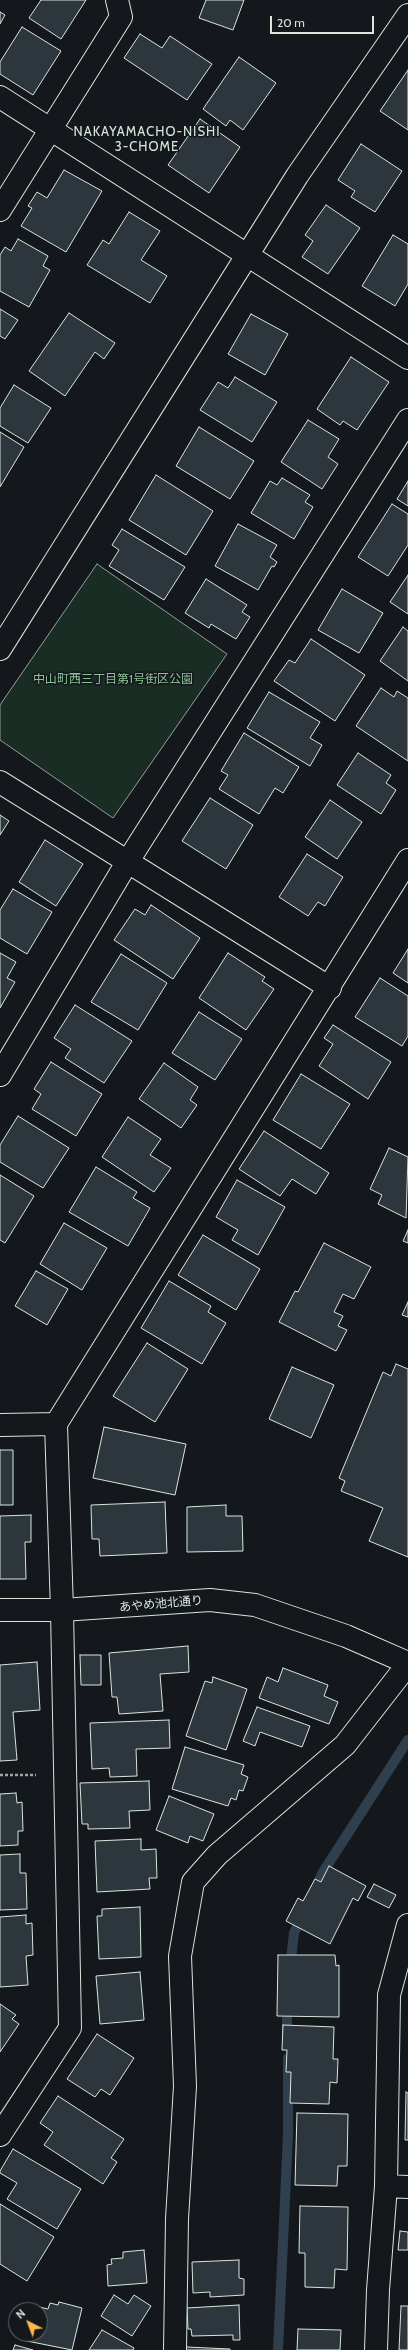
<!DOCTYPE html>
<html>
<head>
<meta charset="utf-8">
<style>
	body { margin:0 }
	#map { position:relative; width:408px; height:2350px; overflow:hidden; background:#14181c; font-family:Cabin,sans-serif }
	canvas { display:block }
	.north { position:absolute; left:8px; top:2302px; width:40px; height:40px; box-sizing:border-box; background:#14181c; border:1px solid #626a69; border-radius:50%; rotate:318deg; font-size:11px; font-weight:700; line-height:16px; text-align:center; color:#d8e6dc }
	.north::after { content:''; display:block; margin:auto; width:14px; height:18px; background:#ffb74d; clip-path:polygon(50% 0,100% 100%,50% 72%,0 100%) }
	.scale { position:absolute; left:270px; top:16px; width:104px; height:18px; box-sizing:border-box; border:2px solid #d8e6dc; border-top:0; padding-left:5px; font-size:12px; line-height:14px; white-space:nowrap; color:#d8e6dc; -webkit-text-stroke:3px #14181c; paint-order:stroke }
</style>
</head>
<body>
<div id="map">
<canvas width="408" height="2350"></canvas>
<div class="north">N</div>
<div class="scale">20 m</div>
</div>
<script>
const g = document.querySelector('canvas').getContext('2d');
g.lineJoin = 'round';
function fillPath(path, color) { g.fillStyle = color; g.fill(path, 'evenodd'); }
const shape = rows => new Path2D(rows.map(r => 'M' + r).join(''));
function trace(path, color, width, dash) { g.strokeStyle = color; g.lineWidth = width; g.lineCap = dash ? 'butt' : 'round'; g.setLineDash(dash || []); g.stroke(path); }
function label(font, color, halo, rows, align = 'center') {
  g.font = font + ' Cabin,"Noto Sans JP",sans-serif'; g.lineWidth = 3; g.setLineDash([]); g.textBaseline = 'middle'; g.strokeStyle = halo; g.fillStyle = color; for (const [text, x, y, turn = 0] of rows) {
    g.save(); g.translate(x, y); g.rotate((+turn || 0) * Math.PI / 180); g.textAlign = isNaN(turn) ? turn : align; if (halo) g.strokeText(text, 0, 0); g.fillText(text, 0, 0); g.restore();
  }
}
const green = shape([
	[97,564,227,654,113,818,0,740,0,705,97,564]
]);
fillPath(green, '#1a2d24');
trace(green, '#939e99', 1);
trace(shape([
	[313,1893,323,1872,408,1740],
	[290,1968,294,1933,303,1915],
	[287,2002,287,2038],
	[278,2350,288,2135,288,2058]
]), '#2f3f4d', 10);
const building = shape([
	[41,0,86,0,61,39,29,18,41,0],
	[206,0,244,0,233,30,199,18,206,0],
	[0,12,5,15,0,24,0,12],
	[22,27,61,51,33,95,0,74,0,62,22,27],
	[140,34,162,48,170,36,212,64,187,100,124,58,140,34],
	[239,57,276,83,243,130,230,120,226,126,203,109,239,57],
	[408,70,408,130,380,111,408,70],
	[200,119,240,147,209,193,168,165,200,119],
	[361,144,402,171,375,212,351,197,355,191,338,180,361,144],
	[64,170,102,191,66,252,21,226,32,208,28,206,37,192,47,198,64,170],
	[326,205,360,228,328,274,302,257,313,241,305,235,326,205],
	[129,212,160,231,141,260,167,276,150,303,87,265,103,240,109,244,129,212],
	[393,235,408,244,408,284,395,306,362,286,393,235],
	[18,239,48,256,43,266,50,270,29,307,0,291,0,255,5,247,11,251,18,239],
	[0,309,18,320,5,339,0,336,0,309],
	[69,313,115,343,104,359,95,352,65,396,29,371,69,313],
	[251,314,288,334,265,375,228,354,251,314],
	[351,357,389,382,357,430,343,421,340,425,317,409,351,357],
	[235,377,277,402,252,442,200,410,218,382,228,388,235,377],
	[14,385,51,408,28,443,0,426,0,408,14,385],
	[308,420,339,439,328,457,338,464,322,489,281,462,308,420],
	[199,427,254,461,230,499,176,466,199,427],
	[0,432,24,447,0,487,0,432],
	[156,475,213,511,186,555,129,520,156,475],
	[282,478,310,495,305,502,313,507,294,539,251,513,270,481,277,485,282,478],
	[408,481,408,506,397,499,408,481],
	[392,504,408,514,408,545,388,576,358,557,392,504],
	[238,524,277,545,270,557,277,562,274,567,272,566,258,590,215,566,238,524],
	[122,529,185,567,164,600,109,566,119,550,112,545,122,529],
	[408,575,408,614,390,602,408,575],
	[206,579,247,605,242,612,250,617,236,639,211,624,209,628,185,613,206,579],
	[342,589,383,613,359,653,318,630,342,589],
	[403,627,408,631,408,681,380,661,403,627],
	[311,639,365,675,335,721,274,681,289,660,295,663,311,639],
	[381,688,394,697,397,691,408,698,408,761,356,726,381,688],
	[269,692,320,722,310,738,322,745,310,766,247,728,269,692],
	[244,733,299,767,283,793,275,788,259,814,219,789,228,775,221,771,244,733],
	[358,753,391,775,386,783,396,790,381,814,337,785,358,753],
	[210,798,253,825,226,869,182,841,210,798],
	[330,800,362,822,337,859,305,837,330,800],
	[0,815,9,821,0,835,0,815],
	[45,840,83,864,56,906,19,882,45,840],
	[307,854,343,877,325,906,318,902,308,916,279,897,307,854],
	[13,889,52,912,27,954,0,938,0,910,13,889],
	[151,905,200,938,173,979,114,940,135,909,145,915,151,905],
	[408,949,408,983,393,973,408,949],
	[0,953,16,962,7,978,15,982,0,1008,0,953],
	[228,953,265,977,262,981,274,989,246,1030,199,998,228,953],
	[121,954,167,983,138,1030,91,1002,121,954],
	[380,978,408,996,408,1036,402,1046,355,1017,380,978],
	[75,1005,132,1041,104,1083,65,1058,71,1049,54,1038,75,1005],
	[199,1012,242,1039,215,1080,172,1053,199,1012],
	[333,1025,391,1062,368,1099,319,1066,333,1044,324,1038,333,1025],
	[51,1062,102,1094,76,1136,32,1109,41,1094,34,1089,51,1062],
	[164,1063,198,1087,190,1100,197,1105,181,1128,139,1099,164,1063],
	[301,1074,350,1104,321,1149,273,1120,301,1074],
	[18,1116,69,1148,43,1188,0,1162,0,1145,18,1116],
	[128,1117,161,1139,150,1155,171,1168,154,1192,102,1157,128,1117],
	[264,1131,329,1173,316,1194,292,1179,280,1196,239,1169,264,1131],
	[389,1148,408,1157,406,1218,378,1204,382,1195,370,1189,389,1148],
	[96,1167,137,1192,133,1198,150,1208,128,1246,69,1212,96,1167],
	[0,1175,34,1196,5,1243,0,1240,0,1175],
	[237,1180,285,1207,258,1255,232,1240,238,1230,216,1217,237,1180],
	[64,1223,107,1248,82,1290,40,1264,64,1223],
	[408,1230,408,1243,403,1241,408,1230],
	[203,1235,260,1269,236,1310,178,1275,203,1235],
	[324,1243,371,1267,354,1299,343,1294,334,1312,343,1316,338,1326,347,1330,336,1351,279,1322,295,1291,298,1292,324,1243],
	[36,1271,68,1289,47,1325,15,1306,36,1271],
	[169,1281,211,1306,208,1312,226,1323,202,1364,141,1328,169,1281],
	[408,1302,408,1317,402,1315,408,1302],
	[147,1343,188,1369,155,1422,113,1396,147,1343],
	[396,1364,408,1369,408,1557,369,1541,383,1508,341,1491,345,1481,339,1478,383,1372,391,1376,396,1364],
	[292,1367,334,1385,311,1438,269,1419,292,1367],
	[104,1427,186,1444,175,1495,93,1478,104,1427],
	[0,1450,13,1450,13,1505,0,1505,0,1450],
	[165,1502,167,1553,100,1556,99,1539,92,1539,91,1505,165,1502],
	[226,1505,226,1516,242,1516,243,1551,187,1552,187,1507,226,1505],
	[31,1515,31,1542,25,1542,26,1579,0,1579,0,1516,31,1515],
	[188,1646,189,1672,160,1674,163,1711,119,1714,117,1697,112,1697,109,1653,188,1646],
	[80,1655,101,1655,101,1685,81,1685,80,1655],
	[37,1662,40,1710,13,1712,17,1760,0,1761,0,1665,37,1662],
	[283,1668,328,1685,324,1696,338,1702,329,1724,259,1698,267,1677,278,1682,283,1668],
	[213,1677,247,1689,226,1750,186,1736,205,1681,212,1683,213,1677],
	[257,1707,310,1726,302,1747,260,1732,255,1746,243,1741,257,1707],
	[169,1720,170,1748,136,1749,137,1776,110,1777,109,1768,92,1769,90,1723,169,1720],
	[185,1747,244,1765,241,1774,248,1777,243,1791,239,1790,236,1800,231,1798,228,1806,172,1789,185,1747],
	[149,1781,150,1810,129,1811,130,1828,88,1829,88,1824,82,1824,80,1783,149,1781],
	[16,1793,17,1803,22,1802,23,1831,18,1831,18,1845,0,1846,0,1794,16,1793],
	[169,1796,214,1814,203,1841,190,1836,188,1843,156,1830,169,1796],
	[141,1839,141,1850,156,1849,157,1878,149,1878,150,1889,97,1892,95,1841,141,1839],
	[20,1854,20,1873,26,1873,27,1909,0,1910,0,1855,20,1854],
	[329,1866,366,1886,358,1901,353,1898,330,1944,286,1921,298,1898,303,1901,315,1879,321,1882,329,1866],
	[374,1884,396,1895,389,1908,367,1897,374,1884],
	[140,1907,141,1957,99,1959,97,1916,102,1916,102,1909,140,1907],
	[26,1915,26,1924,32,1923,33,1955,26,1956,28,1985,0,1987,0,1917,26,1915],
	[278,1955,335,1955,336,1966,339,1965,339,2017,277,2016,278,1955],
	[140,1972,144,2020,100,2024,96,1976,140,1972],
	[0,2004,16,2015,12,2019,19,2024,0,2052,0,2004],
	[283,2025,334,2027,333,2059,338,2059,337,2083,330,2082,329,2104,290,2103,291,2072,286,2072,287,2050,282,2050,283,2025],
	[97,2034,134,2058,110,2095,101,2089,95,2097,67,2079,97,2034],
	[406,2092,408,2093,408,2140,405,2140,406,2092],
	[58,2096,124,2139,111,2158,117,2162,103,2184,44,2145,53,2132,40,2123,58,2096],
	[297,2113,348,2114,347,2166,338,2166,337,2186,295,2185,297,2113],
	[13,2149,81,2189,57,2229,7,2199,17,2183,0,2173,0,2171,13,2149],
	[0,2204,54,2237,27,2281,0,2264,0,2204],
	[300,2206,348,2207,347,2270,335,2269,334,2288,305,2287,305,2253,299,2253,300,2206],
	[400,2231,408,2232,408,2250,398,2250,400,2231],
	[144,2250,147,2283,108,2286,107,2265,112,2264,111,2259,123,2258,123,2252,144,2250],
	[239,2260,239,2278,244,2279,244,2295,210,2297,210,2292,193,2293,192,2262,239,2260],
	[114,2295,128,2304,134,2295,151,2306,132,2336,101,2316,114,2295],
	[59,2302,82,2308,72,2350,22,2340,24,2334,40,2334,40,2310,34,2310,35,2306,48,2309,50,2303,58,2305,59,2302],
	[239,2305,240,2340,233,2340,233,2335,192,2336,191,2329,188,2329,187,2308,239,2305],
	[401,2306,408,2306,408,2350,399,2350,401,2306],
	[298,2329,341,2330,340,2350,297,2350,298,2329],
	[102,2330,134,2348,133,2350,89,2350,102,2330],
	[15,2345,33,2350,13,2350,15,2345],
	[186,2347,230,2349,230,2350,186,2350,186,2347]
]);
fillPath(building, '#2c363c');
trace(building, '#d8e6dc', 1);
const street = shape([
	[0,97,408,358],
	[0,210,121,17,117,0],
	[0,649,297,176,408,15],
	[0,782,330,988],
	[0,1075,128,861,408,420],
	[0,1425,56,1424],
	[0,2135,70,2028,62,1610,56,1424,408,860],
	[386,2186,408,2187],
	[175,2350,177,2219,185,2086,180,1956,193,1882,217,1855,345,1745,408,1664],
	[376,2350,378,2290,386,2186,389,1995,408,1925]
]);
const secondary = shape([
	[0,1610,62,1610,210,1600,255,1605,346,1636,408,1663]
]);
trace(street, '#d8e6dc', 24);
trace(secondary, '#d8e6dc', 24);
trace(shape([
	[0,1775,36,1775]
]), '#9da8a2', 2.5, [3, 2]);
trace(street, '#14181c', 22);
trace(secondary, '#14181c', 22);
label('12px', '#8ac095', '#14181c', [
	["中山町西三丁目第1号街区公園",113,679]
]);
label('12px', '#d8e6dc', '#14181c', [
	["あやめ池北通り",161,1604,-5]
]);
g.letterSpacing = '1px';
label('13px', '#d8e6dc', '#14181c', [
	["NAKAYAMACHO-NISHI",147,132],
	["3-CHOME",147,147]
]);
g.letterSpacing = '0px';
</script>
</body>
</html>
